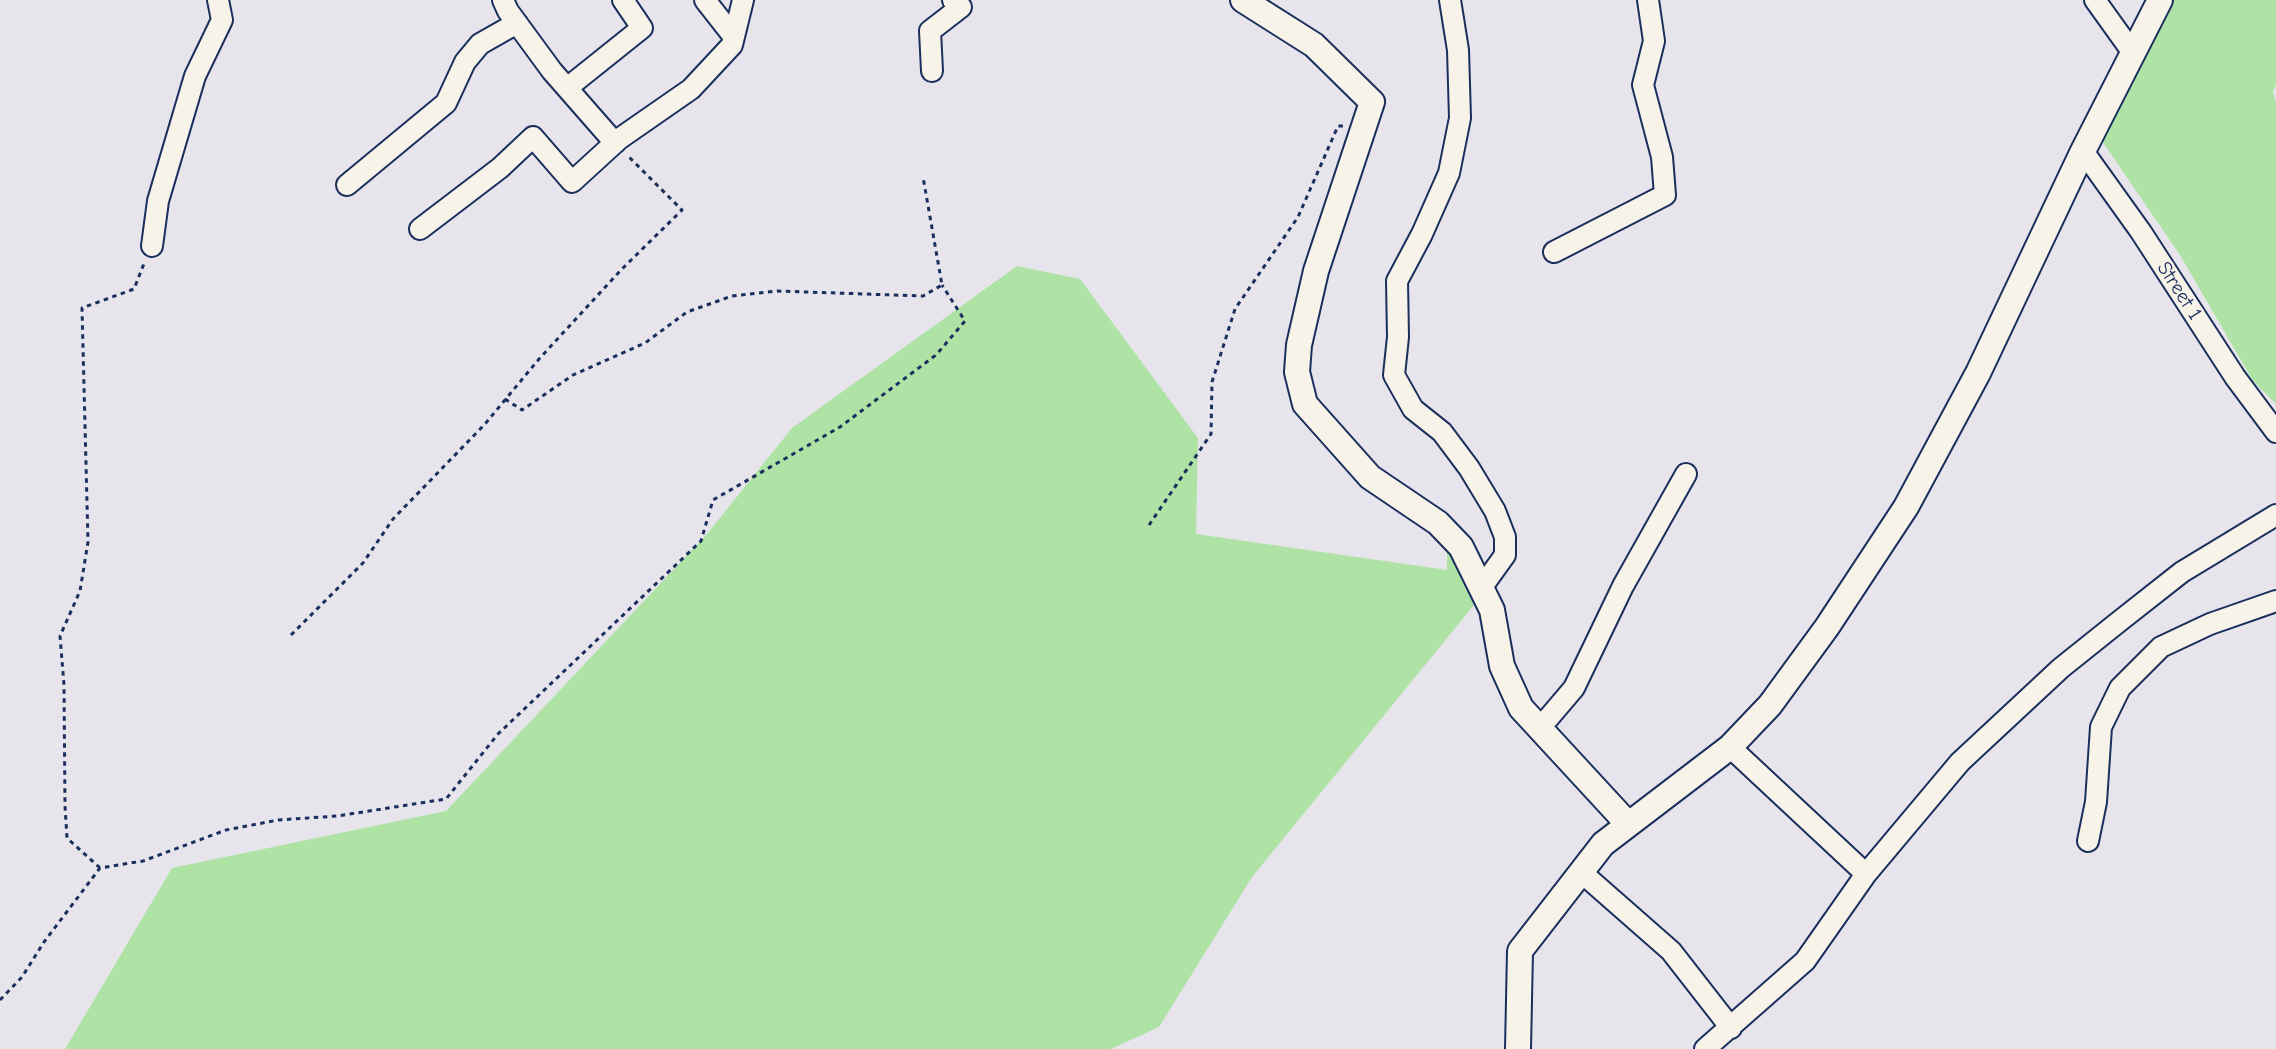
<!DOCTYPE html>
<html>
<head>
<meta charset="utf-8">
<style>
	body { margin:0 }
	canvas { display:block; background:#e7e4ec }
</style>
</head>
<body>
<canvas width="2276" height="1049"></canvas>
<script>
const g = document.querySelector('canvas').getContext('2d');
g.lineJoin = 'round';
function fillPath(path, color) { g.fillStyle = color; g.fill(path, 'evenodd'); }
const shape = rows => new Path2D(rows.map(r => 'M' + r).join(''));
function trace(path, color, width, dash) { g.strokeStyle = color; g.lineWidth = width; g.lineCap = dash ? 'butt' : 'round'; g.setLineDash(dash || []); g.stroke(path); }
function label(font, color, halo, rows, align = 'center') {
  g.font = font + ' "Comic Neue",sans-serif'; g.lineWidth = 5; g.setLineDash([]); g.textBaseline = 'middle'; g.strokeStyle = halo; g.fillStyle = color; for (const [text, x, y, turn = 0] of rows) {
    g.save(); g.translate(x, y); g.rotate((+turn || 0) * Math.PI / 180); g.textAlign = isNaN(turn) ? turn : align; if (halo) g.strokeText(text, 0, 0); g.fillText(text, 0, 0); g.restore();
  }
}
fillPath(shape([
	[2162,0,2276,0,2276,84,2273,92,2276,102,2276,404,2253,381,2180,255,2102,141],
	[1017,266,1080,279,1198,438,1196,534,1447,570,1447,544,1483,594,1252,877,1159,1027,1111,1049,65,1049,172,868,446,811,707,534,792,428]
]), '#aee3a5');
const minor = shape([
	[503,0,508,11,552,71,615,143],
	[705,0,734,37],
	[1450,0,1458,50,1460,118,1449,173,1422,234,1397,281,1398,337,1394,375,1413,409,1442,432,1469,468,1495,511,1505,537,1505,555,1482,587],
	[2095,0,2133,53],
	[932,71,930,31,961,7,953,0],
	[567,88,642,28,623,0],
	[2083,151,2141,232,2235,377,2276,432],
	[347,185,446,103,465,62,480,44,517,23],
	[420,229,500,168,533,137,572,182,619,139,691,89,732,45,743,0],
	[152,246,158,201,195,76,222,20,218,0],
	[1554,252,1665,195,1662,157,1643,85,1654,41,1648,0],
	[1540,728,1574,688,1623,586,1686,474],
	[1730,747,1866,874],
	[2088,841,2096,802,2101,727,2120,688,2161,647,2210,624,2276,601],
	[1581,872,1671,951,1731,1028],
	[1705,1049,1805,961,1866,874,1960,762,2061,668,2121,620,2182,572,2276,515]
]);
const tertiary = shape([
	[1243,0,1314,45,1372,102,1316,271,1299,345,1297,372,1305,404,1370,477,1438,523,1461,547,1492,610,1502,666,1521,708,1628,824],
	[1518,1049,1520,951,1603,844,1730,747,1770,705,1827,627,1906,507,1978,373,2083,151,2160,0]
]);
trace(minor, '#1b2f5e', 24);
trace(tertiary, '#1b2f5e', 28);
trace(shape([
	[505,399,522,410,573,375,645,343,687,312,732,296,777,291,923,296,942,285,923,177],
	[1149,525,1211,434,1212,382,1235,309,1298,217,1338,126,1343,126],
	[291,635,363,563,393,519,485,424,539,359,621,270,682,210,627,155],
	[100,868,67,838,65,806,64,685,60,636,80,591,88,542,82,308,134,289,145,261],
	[0,1000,22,977,44,942,100,868,143,861,226,830,278,820,337,816,446,799,498,734,701,541,713,500,840,427,936,355,965,321,942,285]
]), '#1b2f5e', 3, [4.5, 4.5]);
trace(minor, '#f7f3e8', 20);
trace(tertiary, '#f7f3e8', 24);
label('20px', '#1b2f5e', '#f7f3e8', [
	["Street 1",2179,291,57]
]);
</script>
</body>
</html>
